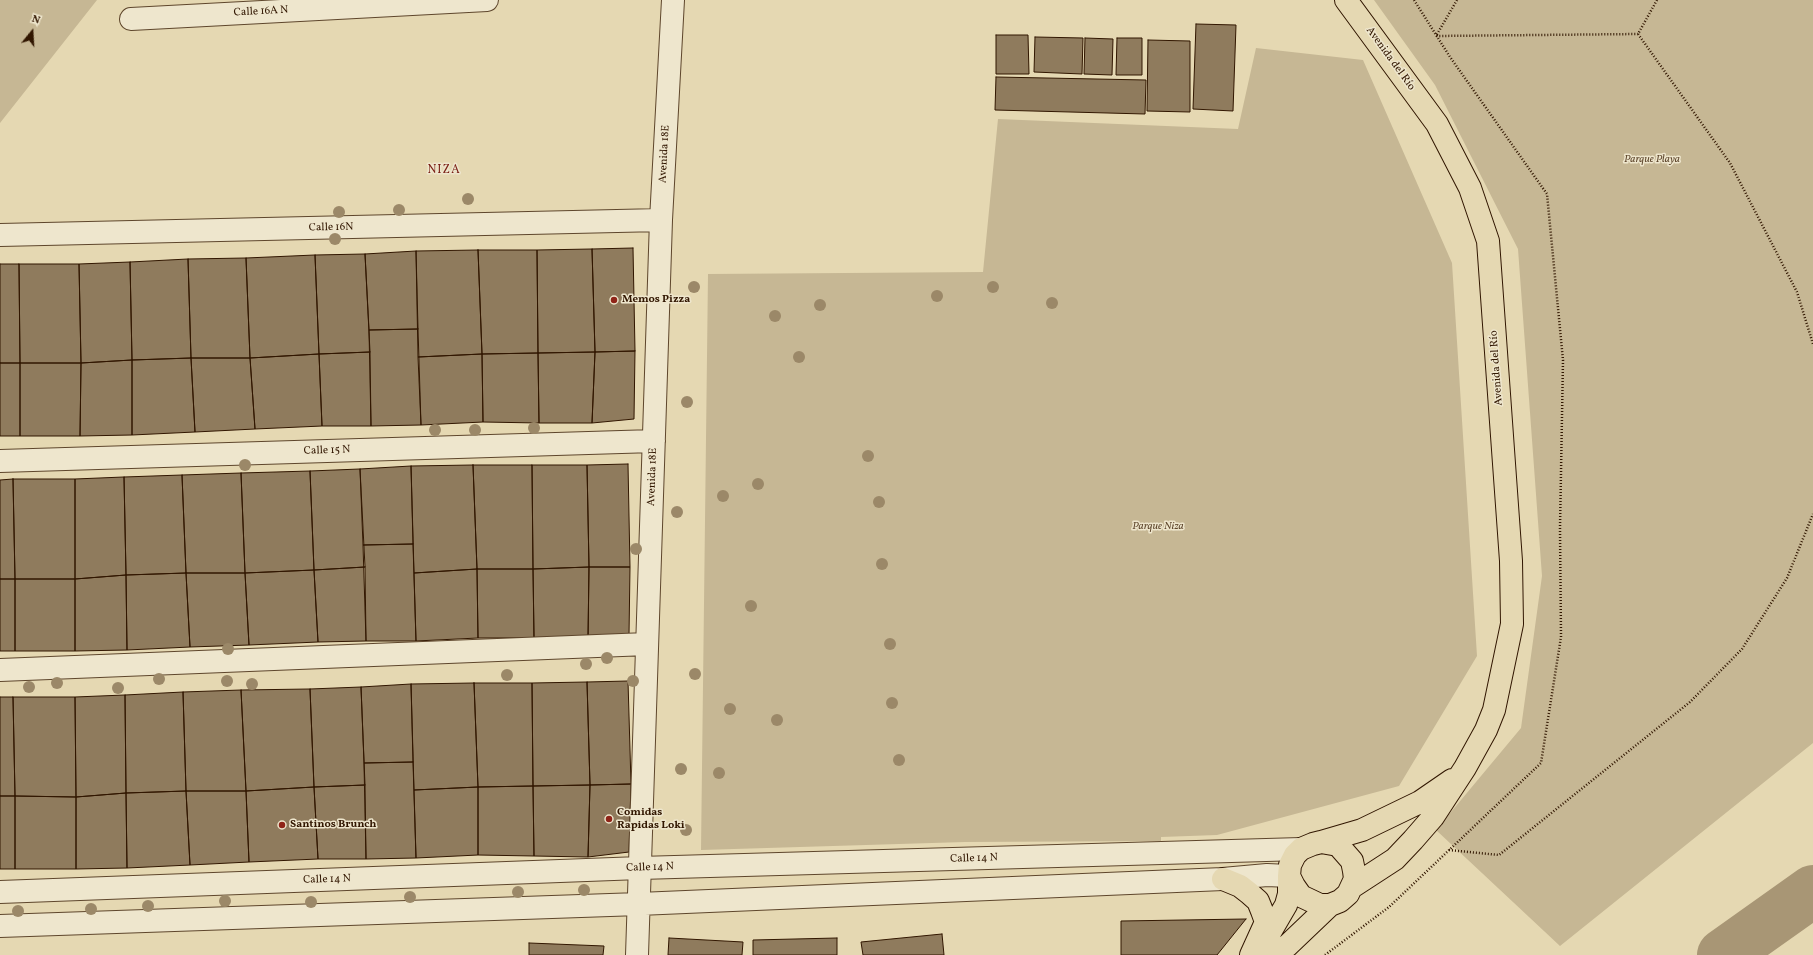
<!DOCTYPE html>
<html>
<head>
<meta charset="utf-8">
<style>
	body { margin:0 }
	#map { position:relative; width:1813px; height:955px; overflow:hidden; background:#e5d8b2; font-family:Vollkorn,serif }
	canvas { display:block }
	.north { position:absolute; left:12px; top:12px; width:40px; height:40px; -webkit-text-stroke:3px #eee6cd; paint-order:stroke; rotate:18deg; font-size:11px; font-weight:700; line-height:16px; text-align:center; color:#311600 }
	.north::after { content:''; display:block; margin:auto; width:14px; height:18px; background:#311600; clip-path:polygon(50% 0,100% 100%,50% 72%,0 100%) }
</style>
</head>
<body>
<div id="map">
<canvas width="1813" height="955"></canvas>
<div class="north">N</div>
</div>
<script>
const g = document.querySelector('canvas').getContext('2d');
g.lineJoin = 'round';
function fillPath(path, color) { g.fillStyle = color; g.fill(path, 'evenodd'); }
const shape = rows => new Path2D(rows.map(r => 'M' + r).join(''));
function trace(path, color, width, dash) { g.strokeStyle = color; g.lineWidth = width; g.lineCap = dash ? 'butt' : 'round'; g.setLineDash(dash || []); g.stroke(path); }
function label(font, color, halo, rows, align = 'center') {
  g.font = font + ' Vollkorn,serif'; g.lineWidth = 3; g.setLineDash([]); g.textBaseline = 'middle'; g.strokeStyle = halo; g.fillStyle = color; for (const [text, x, y, turn = 0] of rows) {
    g.save(); g.translate(x, y); g.rotate((+turn || 0) * Math.PI / 180); g.textAlign = isNaN(turn) ? turn : align; if (halo) g.strokeText(text, 0, 0); g.fillText(text, 0, 0); g.restore();
  }
}
fillPath(shape([
	[0,0,97,0,0,123],
	[1374,0,1813,0,1813,743,1560,946,1436,830,1521,728,1542,576,1518,249,1435,85],
	[1256,48,1363,60,1452,263,1477,656,1399,786,1217,835,1161,837,1161,841,965,842,701,850,708,274,983,272,998,119,1238,129]
]), '#c6b794');
trace(shape([
	[1723,955,1813,891]
]), '#a89675', 52);
const building = shape([
	[1196,24,1236,25,1233,111,1193,109,1196,24],
	[996,35,1028,35,1029,74,996,74,996,35],
	[1035,37,1083,38,1082,74,1034,72,1035,37],
	[1085,38,1113,39,1112,75,1084,74,1085,38],
	[1117,38,1142,38,1142,75,1116,75,1117,38],
	[1148,40,1190,41,1190,112,1147,111,1148,40],
	[996,77,1146,80,1145,114,995,110,996,77],
	[633,248,635,351,595,352,592,249,633,248],
	[592,249,595,352,538,353,537,250,592,249],
	[478,250,482,354,418,357,416,251,478,250],
	[478,250,537,250,538,353,482,354,478,250],
	[416,251,418,329,369,330,365,254,416,251],
	[365,254,370,352,319,354,315,255,365,254],
	[315,255,319,354,250,358,246,258,315,255],
	[246,258,250,358,191,358,188,259,246,258],
	[188,259,191,358,132,360,130,262,188,259],
	[130,262,132,360,81,363,79,264,130,262],
	[0,264,19,264,20,363,0,363,0,264],
	[19,264,79,264,81,363,20,363,19,264],
	[418,329,421,425,371,426,369,330,418,329],
	[635,351,634,419,592,423,595,352,635,351],
	[370,352,371,426,322,426,319,354,370,352],
	[595,352,592,423,539,423,538,353,595,352],
	[538,353,539,423,483,422,482,354,538,353],
	[319,354,322,426,255,429,250,358,319,354],
	[482,354,483,422,421,425,418,357,482,354],
	[191,358,195,432,132,435,132,360,191,358],
	[191,358,250,358,255,429,195,432,191,358],
	[132,360,132,435,80,436,81,363,132,360],
	[0,363,20,363,20,436,0,436,0,363],
	[20,363,81,363,80,436,20,436,20,363],
	[628,464,630,567,589,567,587,465,628,464],
	[473,465,532,465,533,569,477,569,473,465],
	[473,465,477,569,414,573,411,466,473,465],
	[532,465,587,465,589,567,533,569,532,465],
	[411,466,413,544,363,545,360,469,411,466],
	[360,469,365,567,314,570,310,471,360,469],
	[310,471,314,570,245,573,241,473,310,471],
	[241,473,245,573,186,573,182,475,241,473],
	[182,475,186,573,126,575,124,477,182,475],
	[124,477,126,575,75,579,75,479,124,477],
	[13,479,15,579,0,579,0,480,13,479],
	[13,479,75,479,75,579,15,579,13,479],
	[413,544,416,641,366,641,363,545,413,544],
	[365,567,366,641,318,642,314,570,365,567],
	[589,567,588,639,534,638,533,569,589,567],
	[589,567,630,567,629,635,588,639,589,567],
	[477,569,478,638,416,641,414,573,477,569],
	[477,569,533,569,534,638,478,638,477,569],
	[314,570,318,642,249,645,245,573,314,570],
	[186,573,190,647,127,650,126,575,186,573],
	[186,573,245,573,249,645,190,647,186,573],
	[126,575,127,650,75,651,75,579,126,575],
	[0,579,15,579,15,651,0,651,0,579],
	[15,579,75,579,75,651,15,651,15,579],
	[628,681,631,784,590,785,587,682,628,681],
	[587,682,590,785,533,786,532,683,587,682],
	[474,683,532,683,533,786,478,787,474,683],
	[474,683,478,787,414,790,411,684,474,683],
	[411,684,413,762,364,763,361,687,411,684],
	[361,687,365,785,314,787,310,689,361,687],
	[310,689,314,787,246,791,241,690,310,689],
	[241,690,246,791,186,791,183,692,241,690],
	[183,692,186,791,126,793,125,695,183,692],
	[125,695,126,793,76,797,75,697,125,695],
	[0,697,13,697,15,796,0,796,0,697],
	[13,697,75,697,76,797,15,796,13,697],
	[413,762,416,858,366,859,364,763,413,762],
	[631,784,629,852,588,857,590,785,631,784],
	[365,785,366,859,318,859,314,787,365,785],
	[590,785,588,857,534,856,533,786,590,785],
	[533,786,534,856,478,855,478,787,533,786],
	[314,787,318,859,249,862,246,791,314,787],
	[478,787,478,855,416,858,414,790,478,787],
	[186,791,190,865,127,868,126,793,186,791],
	[186,791,246,791,249,862,190,865,186,791],
	[126,793,127,868,76,869,76,797,126,793],
	[0,796,15,796,15,869,0,869,0,796],
	[15,796,76,797,76,869,15,869,15,796],
	[1246,919,1217,955,1121,955,1121,921,1246,919],
	[942,934,944,955,863,955,861,942,942,934],
	[669,938,743,942,742,955,668,955,669,938],
	[837,938,837,955,753,955,753,940,837,938],
	[529,943,604,946,603,955,529,955,529,943]
]);
fillPath(building, '#8f7b5d');
trace(building, '#311600', 1);
const minor = shape([
	[131,19,487,0],
	[0,235,661,220],
	[0,461,654,441],
	[0,670,647,644],
	[0,892,640,868,1301,849],
	[0,926,639,904,1223,879,1267,875,1289,876],
	[637,955,661,220,673,0]
]);
const major = shape([
	[1346,0,1437,124,1470,188,1488,241,1511,561,1512,624,1494,710,1486,730,1465,768,1433,817,1413,840,1395,859,1352,887],
	[1321,842,1338,845,1352,861,1354,871,1355,879,1348,894,1340,901,1330,905,1320,905,1301,896,1294,886,1289,876,1290,865,1295,855,1301,849,1313,844,1321,842],
	[1321,842,1362,830,1420,802,1452,780],
	[1223,879,1240,886,1249,893,1258,901,1262,911,1266,922,1251,955],
	[1265,941,1286,905,1289,894,1289,876],
	[1256,955,1272,952,1287,946,1330,905]
]);
trace(minor, '#5e462c', 24);
trace(major, '#311600', 24);
trace(shape([
	[1457,0,1436,36,1638,34],
	[1657,0,1638,34,1730,163,1797,292,1813,344],
	[1449,850,1499,855,1690,702,1742,649,1787,578,1813,514],
	[1325,955,1389,907,1541,763,1561,637,1560,528,1563,360,1547,194,1450,57,1414,0]
]), '#311600', 2.5, [1, 2]);
trace(minor, '#eee6cd', 22);
trace(major, '#e5d8b2', 22);
g.fillStyle = '#9b8868';
for (const [x, y] of [
	[468,199],
	[399,210],
	[339,212],
	[335,239],
	[694,287],
	[993,287],
	[937,296],
	[1052,303],
	[820,305],
	[775,316],
	[799,357],
	[687,402],
	[534,428],
	[435,430],
	[475,430],
	[868,456],
	[245,465],
	[758,484],
	[723,496],
	[879,502],
	[677,512],
	[636,549],
	[882,564],
	[751,606],
	[890,644],
	[228,649],
	[607,658],
	[586,664],
	[695,674],
	[507,675],
	[159,679],
	[227,681],
	[633,681],
	[57,683],
	[252,684],
	[29,687],
	[118,688],
	[892,703],
	[730,709],
	[777,720],
	[899,760],
	[681,769],
	[719,773],
	[686,830],
	[584,890],
	[518,892],
	[410,897],
	[225,901],
	[311,902],
	[148,906],
	[91,909],
	[18,911]
]) { g.beginPath(); g.arc(x, y, 6, 0, 2 * Math.PI); g.fill(); }
for (const [x, y, r, color] of [
	[614,300,4,"#8f2418"],
	[609,819,4,"#8f2418"],
	[282,825,4,"#8f2418"]
]) { const dot = new Path2D(); dot.arc(x, y, r, 0, 2 * Math.PI); g.fillStyle = color; g.fill(dot); trace(dot, '#eee6cd', 1.5); }
label('11px', '#311600', '#eee6cd', [
	["Calle 16A N",261,12,-3],
	["Avenida del Río",1390,59,54],
	["Avenida 18E",665,154,-87],
	["Calle 16N",331,228,-1],
	["Avenida del Río",1497,368,-94],
	["Calle 15 N",327,451,-2],
	["Avenida 18E",653,477,-88],
	["Calle 14 N",974,859,-2],
	["Calle 14 N",650,868,-2],
	["Calle 14 N",327,880,-2]
]);
label('italic 11px', '#5e462c', '#eee6cd', [
	["Parque Playa",1652,160],
	["Parque Niza",1158,527]
]);
label('bold 11px', '#311600', '#eee6cd', [
	["Memos Pizza",622,300],
	["Comidas",617,813],
	["Rapidas Loki",617,826],
	["Santinos Brunch",290,825]
], 'left');
g.letterSpacing = '1px';
label('12px', '#7a1f14', '#eee6cd', [
	["NIZA",444,171]
]);
g.letterSpacing = '0px';
</script>
</body>
</html>
